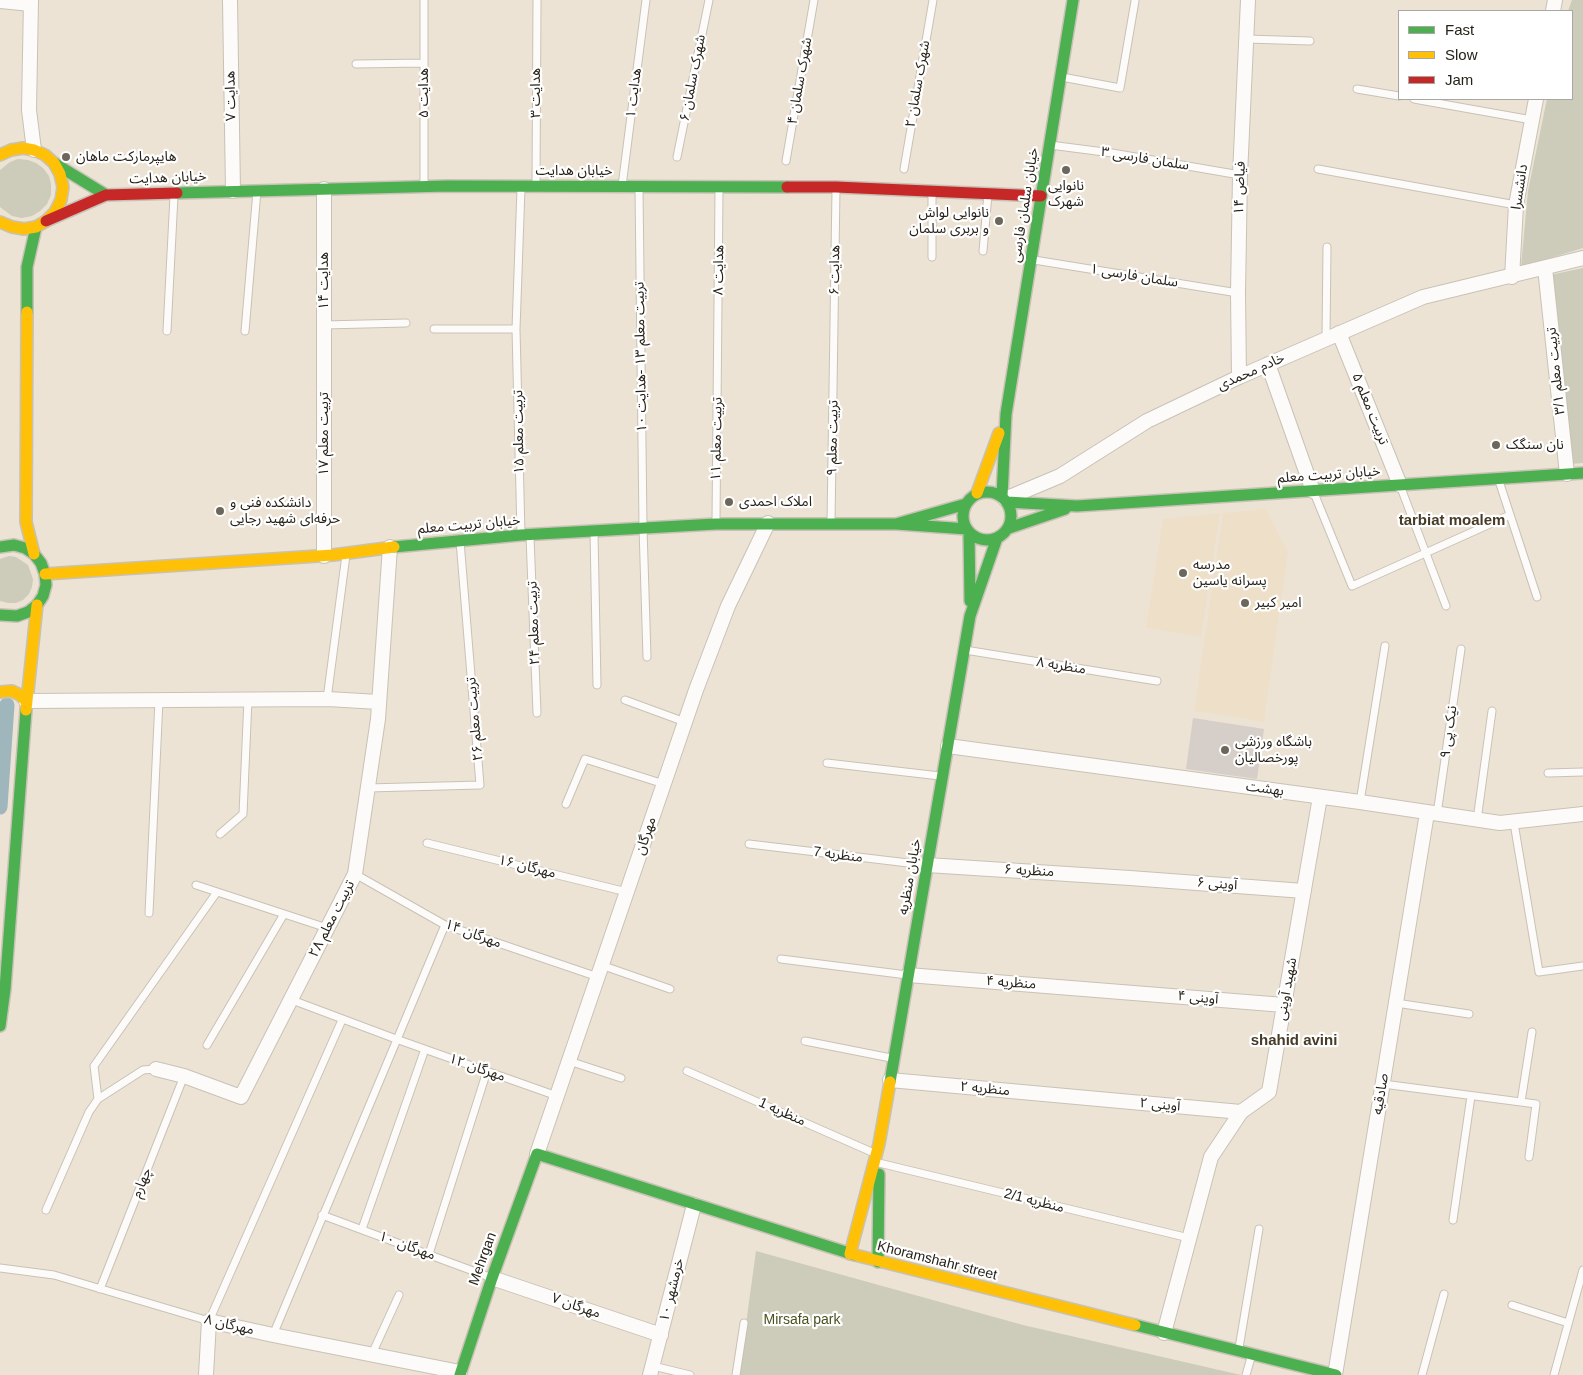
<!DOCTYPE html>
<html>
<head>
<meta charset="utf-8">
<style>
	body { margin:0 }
	#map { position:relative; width:1583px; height:1375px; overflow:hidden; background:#ece3d5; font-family:Helvetica,sans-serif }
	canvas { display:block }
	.legend { position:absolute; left:1398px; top:10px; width:175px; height:90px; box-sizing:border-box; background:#fff; border:1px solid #a9a7a3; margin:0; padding:6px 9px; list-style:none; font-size:15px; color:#272219 }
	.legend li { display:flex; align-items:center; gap:10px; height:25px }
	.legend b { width:25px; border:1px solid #a9a7a3 }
</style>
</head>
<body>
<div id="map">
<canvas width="1583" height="1375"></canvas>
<ul class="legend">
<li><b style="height:6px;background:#4caf50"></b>Fast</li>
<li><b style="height:6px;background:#ffc107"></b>Slow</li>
<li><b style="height:6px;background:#c62828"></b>Jam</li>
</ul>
</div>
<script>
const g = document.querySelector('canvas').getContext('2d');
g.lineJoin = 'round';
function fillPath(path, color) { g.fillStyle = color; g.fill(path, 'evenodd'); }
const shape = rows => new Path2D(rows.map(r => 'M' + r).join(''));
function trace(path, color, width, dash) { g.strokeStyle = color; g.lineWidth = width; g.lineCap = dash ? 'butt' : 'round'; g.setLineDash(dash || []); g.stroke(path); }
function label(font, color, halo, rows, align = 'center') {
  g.font = font + ' Helvetica,"Noto Sans Arabic",sans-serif'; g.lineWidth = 4.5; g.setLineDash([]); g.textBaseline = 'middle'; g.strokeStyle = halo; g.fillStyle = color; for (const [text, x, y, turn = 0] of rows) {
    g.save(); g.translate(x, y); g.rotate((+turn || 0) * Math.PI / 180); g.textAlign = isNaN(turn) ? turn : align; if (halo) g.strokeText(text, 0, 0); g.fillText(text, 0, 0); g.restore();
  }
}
fillPath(shape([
	[1266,509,1288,552,1264,722,1194,711,1223,513],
	[1220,513,1201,637,1146,628,1163,519]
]), '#eee0c8');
fillPath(shape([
	[1572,0,1583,0,1583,248,1521,267,1528,191,1547,99,1572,99,1572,11,1568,11],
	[18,159,28,160,36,163,43,168,49,176,51,184,51,195,47,204,40,211,32,216,22,218,12,216,0,207,0,170,10,162],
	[1583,268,1583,463,1570,464,1550,275],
	[9,556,16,557,28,565,33,579,32,587,29,594,23,600,16,603,8,603,0,601,0,559],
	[756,1251,1023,1325,1241,1375,739,1375]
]), '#cdcbba');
trace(shape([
	[0,807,7,705]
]), '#a0b6bd', 15);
fillPath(shape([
	[1193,718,1264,729,1257,779,1186,769]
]), '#d6cec8');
const lane = shape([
	[1247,39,1310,41],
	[356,64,424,63],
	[1062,77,1120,88,1135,1],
	[1357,89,1399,96],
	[1414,99,1532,120],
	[1050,145,1112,153,1240,175],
	[677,157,709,0],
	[786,161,814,0],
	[904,169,933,0],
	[1318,169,1516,205],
	[424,185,424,0],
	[536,185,537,0],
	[622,186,646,0],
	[639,189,643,528,647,657],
	[983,251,988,194],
	[932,257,932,192],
	[1034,260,1238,293],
	[324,325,406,323],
	[434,329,516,329],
	[167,331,174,196],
	[245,331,257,191],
	[1326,338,1327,247],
	[1499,481,1537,597],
	[1401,488,1446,606],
	[1314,493,1352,586,1510,515],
	[716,521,719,190],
	[831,523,836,189],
	[594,533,597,685],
	[521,534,516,329,521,188],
	[530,537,537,713],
	[965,650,1157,681],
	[327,699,346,555],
	[625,700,685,722],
	[827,763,940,776],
	[1548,773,1583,772],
	[368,788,480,785,460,541],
	[1360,802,1385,646],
	[566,804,585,759,664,784],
	[1437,814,1461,649],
	[1477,820,1492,711],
	[1514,823,1539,972,1583,966],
	[220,834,243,814,248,699],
	[427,843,627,892],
	[749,844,925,865],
	[355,874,445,925,598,977],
	[196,885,327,928],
	[149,913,159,700],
	[781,959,907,975],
	[601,965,670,989],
	[292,1000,396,1039,557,1096],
	[1396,1003,1469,1014],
	[805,1041,891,1058],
	[207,1045,284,914],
	[569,1061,621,1078],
	[687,1071,874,1153],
	[1383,1084,1521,1102,1532,1032],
	[98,1099,94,1066,217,892],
	[1521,1102,1536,1104,1529,1157],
	[879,1163,1189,1238],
	[46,1210,89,1112,98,1099,143,1070,156,1069],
	[322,1215,492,1278],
	[1453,1220,1471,1096],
	[362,1229,425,1049],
	[429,1254,487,1071],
	[0,1268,54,1275,209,1321,342,1020],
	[100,1289,184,1076],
	[1512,1305,1568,1323],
	[273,1335,445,925],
	[1239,1348,1259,1229],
	[372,1354,399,1295],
	[653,1366,690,1375],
	[736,1375,744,1323],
	[1246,1375,1252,1354],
	[1422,1375,1444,1294],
	[1554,1375,1583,1270]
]);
const street = shape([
	[31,0,29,110,34,150],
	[230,0,233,191],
	[0,1,31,4],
	[1553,11,1555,0],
	[324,189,324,556],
	[1545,268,1567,474],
	[1512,277,1516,205,1536,99],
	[1339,333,1400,485],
	[1268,364,1313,491],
	[1239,377,1238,293,1240,175,1248,0],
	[1005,499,1060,476,1147,421,1239,377,1423,297,1583,258],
	[26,701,327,699,379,702],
	[948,746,1360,802,1500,823,1583,814],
	[927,865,1130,878,1304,891],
	[908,975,1284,1005],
	[156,1069,184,1076,241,1097,355,874,378,719,390,547],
	[890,1080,1241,1112],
	[537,1154,696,690,728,606,768,523],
	[492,1278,661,1335],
	[1164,1333,1211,1157,1241,1112,1269,1092,1320,797],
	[206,1375,209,1321,273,1335,460,1372],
	[650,1375,694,1205],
	[1335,1375,1427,813]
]);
const fast = shape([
	[54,163,106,195],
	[177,193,447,186,787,187],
	[27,312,27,267,36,227],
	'963 516a24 24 0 1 1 48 0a24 24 0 1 1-48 0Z',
	[1002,496,1006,414,1073,0],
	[1007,502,1077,506,1583,473],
	[966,504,896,524,967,529],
	[1009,528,1065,509],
	[969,532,970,601],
	[0,547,14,545,25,548,34,554,41,563,45,574,46,585,43,596,37,605,28,612,17,616,0,615],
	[394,547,521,535,716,524,896,524],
	[0,1026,5,989,26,710],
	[890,1082,970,616,997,538],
	[878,1262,879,1174],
	[1135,1325,1336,1375],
	[460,1375,492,1278,537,1154,855,1255]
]);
const slow = shape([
	[0,155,11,150,23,148,34,150,45,155,54,163,60,174,63,187,61,200,55,212,46,221,36,227,24,229,12,227,0,222],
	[27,312,26,522,34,554],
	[977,493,999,433],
	[45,574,333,555,394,547],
	[0,692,12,691,20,695,26,701],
	[26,710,37,605],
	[850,1254,879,1144,890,1082],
	[855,1255,1135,1325]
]);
const jam = shape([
	[787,187,836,187,1041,196],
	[46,221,106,195,177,193]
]);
trace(lane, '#c8c2b6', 9);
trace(street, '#c8c2b6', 16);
trace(fast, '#c8c2b6', 14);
trace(slow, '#c8c2b6', 14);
trace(jam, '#c8c2b6', 14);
trace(lane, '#fcfbf9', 7);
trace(street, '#fcfbf9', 14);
trace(fast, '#4caf50', 11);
trace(slow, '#ffc107', 11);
trace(jam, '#c62828', 11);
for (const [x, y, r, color] of [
	[66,157,5,"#6c665b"],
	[1066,170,5,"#6c665b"],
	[999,221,5,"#6c665b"],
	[1496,445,5,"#6c665b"],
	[729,502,5,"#6c665b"],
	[220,511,5,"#6c665b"],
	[1183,573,5,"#6c665b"],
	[1245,603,5,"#6c665b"],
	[1225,750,5,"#6c665b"]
]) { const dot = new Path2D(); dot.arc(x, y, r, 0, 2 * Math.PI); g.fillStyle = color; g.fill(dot); trace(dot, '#fff', 2); }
label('14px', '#272219', '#fff', [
	["شهرک سلمان ۶",693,78,-79],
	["شهرک سلمان ۴",800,81,-80],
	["شهرک سلمان ۲",918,84,-80],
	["هدایت ۵",424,93,-90],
	["هدایت ۳",536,93,-90],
	["هدایت ۱",634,93,-83],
	["هدایت ۷",231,96,-91],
	["سلمان فارسی ۳",1145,159,9],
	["خیابان هدایت",574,171],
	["خیابان هدایت",168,178,-2],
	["دانشسرا",1520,187,-81],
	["فیاض ۱۴",1240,188,-88],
	["خیابان سلمان فارسی",1025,205,-81],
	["هدایت ۸",719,270,-89],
	["هدایت ۶",835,270,-89],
	["سلمان فارسی ۱",1134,276,9],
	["هدایت ۱۴",324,281,-90],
	["تربیت معلم ۱۳ -هدایت ۱۰",641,357,-91],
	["تربیت معلم ۳/۱",1556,371,-96],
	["خادم محمدی",1251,372,-24],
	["تربیت معلم ۵",1370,409,68],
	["تربیت معلم ۱۵",519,432,-91],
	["تربیت معلم ۱۷",324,434,-90],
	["تربیت معلم ۹",833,438,-89],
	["تربیت معلم ۱۱",717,439,-89],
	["خیابان تربیت معلم",1329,475,-4],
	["خیابان تربیت معلم",469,525,-5],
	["تربیت معلم ۲۴",534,623,-92],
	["منظریه ۸",1061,666,9],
	["تربیت معلم ۲۶",475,719,-95],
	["نیک پی ۹",1449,732,-82],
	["بهشت",1265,789,8],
	["مهرگان",646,836,-71],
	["منظریه 7",838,855,7],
	["مهرگان ۱۶",527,867,14],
	["منظریه ۶",1029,871,3],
	["خیابان منظریه",910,877,-80],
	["آوینی ۶",1217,884,4],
	["تربیت معلم ۲۸",332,919,-63],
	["مهرگان ۱۴",473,934,20],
	["منظریه ۴",1011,983,4],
	["شهید آوینی",1287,989,-80],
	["آوینی ۴",1198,998,5],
	["مهرگان ۱۲",477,1068,19],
	["منظریه ۲",985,1089,5],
	["صادقیه",1381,1094,-81],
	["آوینی ۲",1160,1105,5],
	["منظریه 1",782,1112,24],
	["چهارم",142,1183,-68],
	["منظریه 2/1",1034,1201,14],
	["مهرگان ۱۰",407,1246,20],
	["Mehrgan",483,1259,-70],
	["Khoramshahr street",937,1261,14],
	["خرمشهر ۱۰",672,1290,-76],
	["مهرگان ۷",576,1306,19],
	["مهرگان ۸",229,1325,13]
]);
label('14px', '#272219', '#fff', [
	["هایپرمارکت ماهان",76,157],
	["نانوایی",1066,186,"center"],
	["شهرک",1066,202,"center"],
	["نانوایی لواش",989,213,"right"],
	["و بربری سلمان",989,229,"right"],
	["نان سنگک",1506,445],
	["املاک احمدی",739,502],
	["دانشکده فنی و",230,503],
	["حرفه‌ای شهید رجایی",230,519],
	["مدرسه",1193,565],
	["پسرانه یاسین",1193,581],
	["امیر کبیر",1255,603],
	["باشگاه ورزشی",1235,742],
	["پورخصالیان",1235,758]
], 'left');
label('14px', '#49521d', '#fff', [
	["Mirsafa park",802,1320]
]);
label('bold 15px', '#473b26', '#fff', [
	["tarbiat moalem",1452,521],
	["shahid avini",1294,1041]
]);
</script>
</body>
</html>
